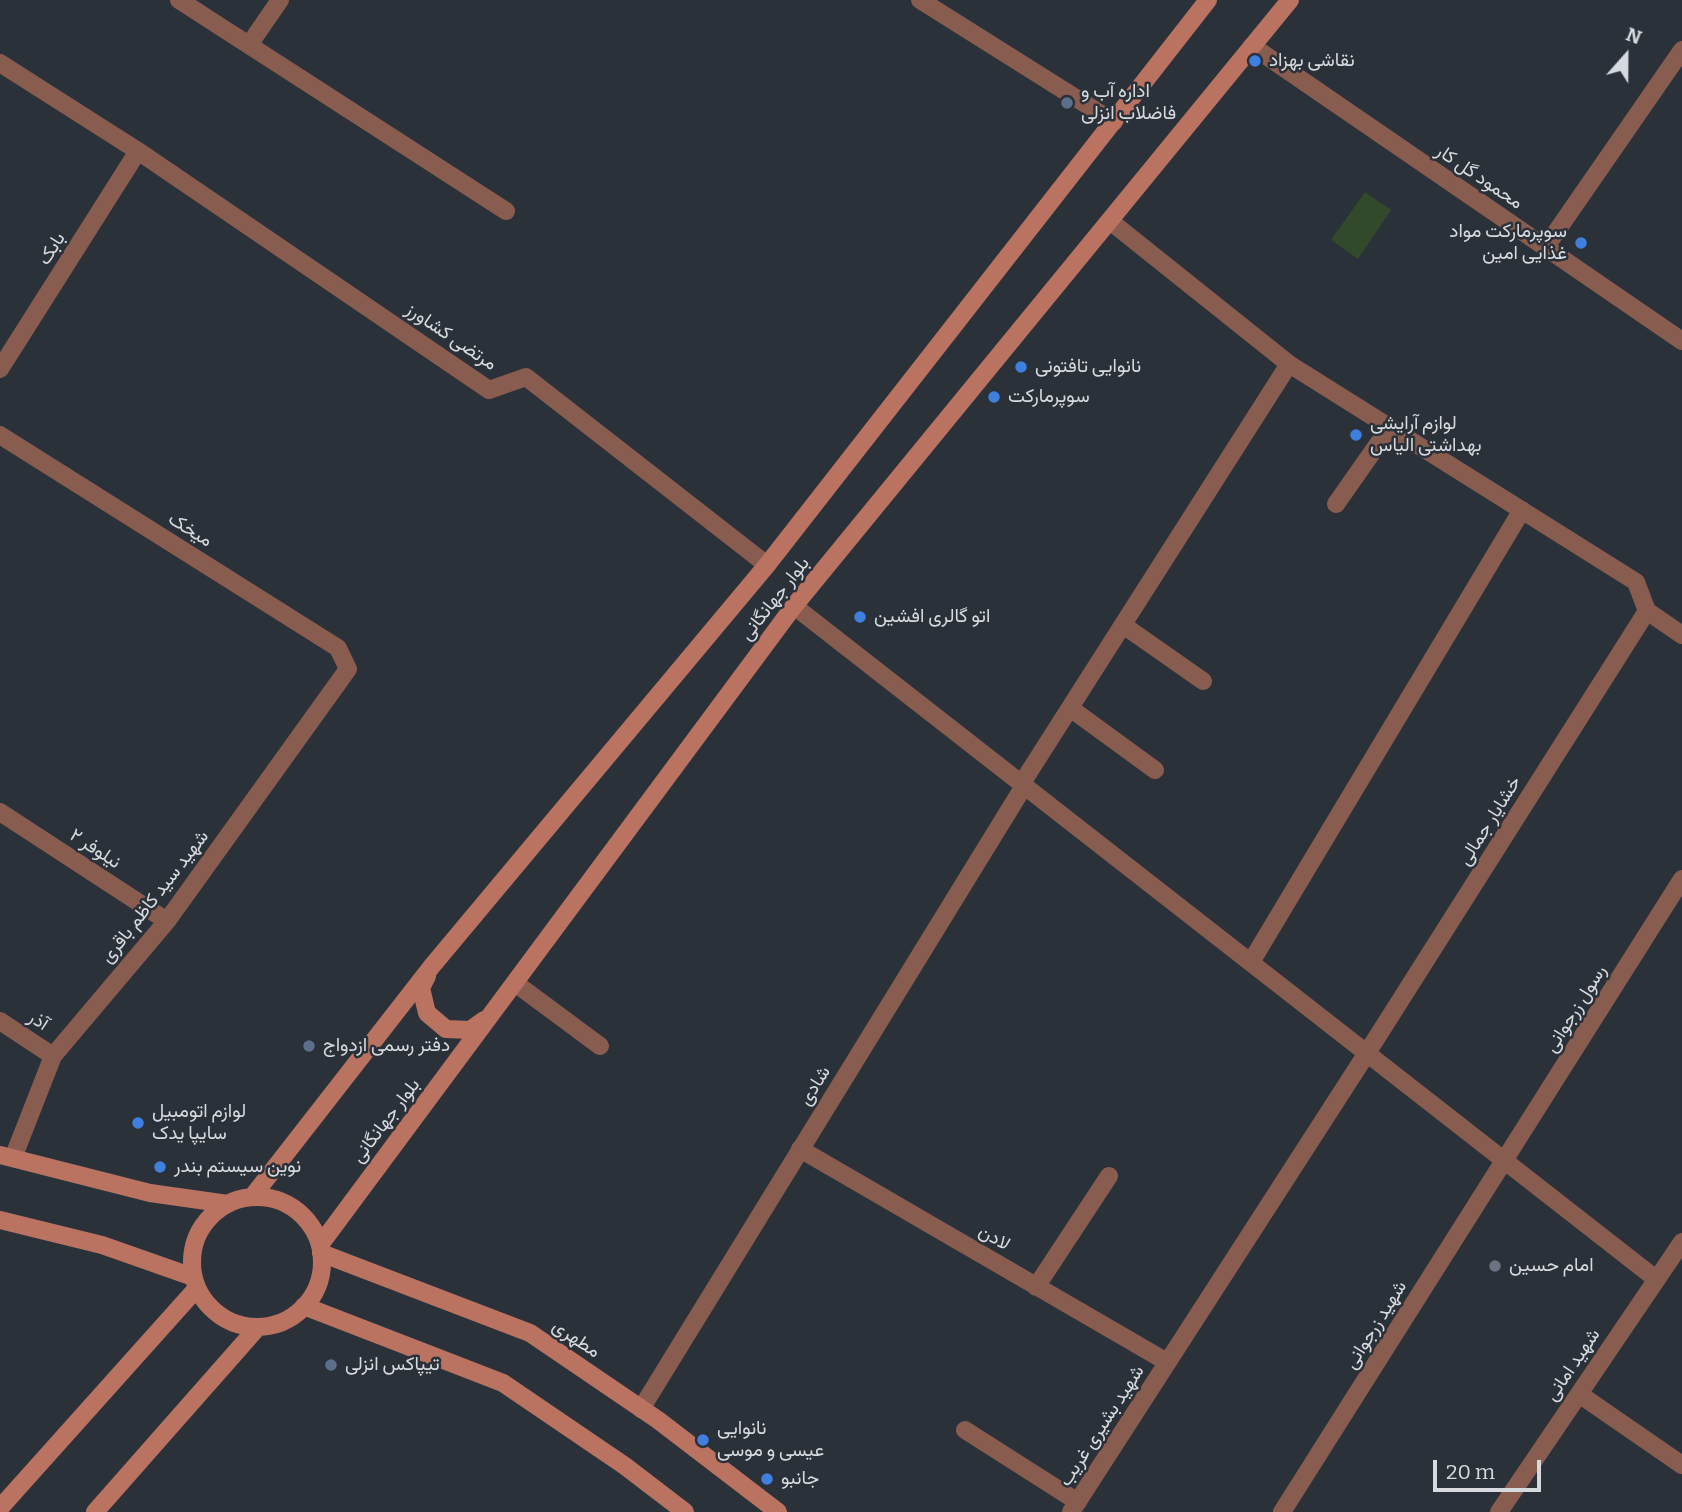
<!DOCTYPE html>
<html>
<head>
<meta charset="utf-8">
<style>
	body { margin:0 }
	#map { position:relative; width:1682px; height:1512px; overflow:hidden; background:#2b3139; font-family:Bitter,serif }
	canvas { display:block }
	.north { position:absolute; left:1591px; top:21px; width:70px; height:70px; -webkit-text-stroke:5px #2b3139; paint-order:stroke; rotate:21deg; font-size:19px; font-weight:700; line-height:28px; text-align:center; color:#d6dadf }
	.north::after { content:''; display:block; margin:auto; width:24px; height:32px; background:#d6dadf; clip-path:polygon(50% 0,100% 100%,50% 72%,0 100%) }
	.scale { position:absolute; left:1433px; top:1460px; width:108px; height:32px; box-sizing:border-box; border:4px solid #d6dadf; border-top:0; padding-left:9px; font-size:21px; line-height:24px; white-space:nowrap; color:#d6dadf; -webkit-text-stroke:5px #2b3139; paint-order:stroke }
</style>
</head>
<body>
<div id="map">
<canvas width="1682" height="1512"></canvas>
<div class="north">N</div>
<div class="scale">20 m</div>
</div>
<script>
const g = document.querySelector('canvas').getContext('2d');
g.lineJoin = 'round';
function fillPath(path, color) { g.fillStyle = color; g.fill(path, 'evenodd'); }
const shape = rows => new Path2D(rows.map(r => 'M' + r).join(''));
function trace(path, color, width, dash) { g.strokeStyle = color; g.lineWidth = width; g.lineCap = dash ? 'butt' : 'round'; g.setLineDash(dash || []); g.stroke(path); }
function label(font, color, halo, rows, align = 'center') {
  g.font = font + ' Bitter,Vazirmatn,serif'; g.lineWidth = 5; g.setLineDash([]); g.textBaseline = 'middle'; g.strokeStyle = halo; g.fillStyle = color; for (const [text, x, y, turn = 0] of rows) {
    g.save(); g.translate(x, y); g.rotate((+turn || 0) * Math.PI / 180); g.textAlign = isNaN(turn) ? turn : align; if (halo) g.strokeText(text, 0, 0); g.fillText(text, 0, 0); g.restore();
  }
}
fillPath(shape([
	[1365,192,1391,210,1358,259,1331,240]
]), '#324a2b');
trace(shape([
	[179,0,506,211],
	[920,0,1114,122],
	[249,45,280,0],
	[1252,46,1682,341],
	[0,63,138,151,489,390,526,377,767,565],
	[1545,248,1682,50],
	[1289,364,1636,582,1647,611],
	[0,369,138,151],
	[0,435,338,648,348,669,167,921,53,1056,13,1158],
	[1336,504,1390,427],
	[794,606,1656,1279],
	[1647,611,1682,635],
	[1123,625,1203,681],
	[1070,708,1155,770],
	[1022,783,1289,364,1110,221],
	[0,812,167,921],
	[1251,962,1522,510],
	[515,983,600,1046],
	[0,1021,53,1056],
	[800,1149,1167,1362],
	[1036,1287,1109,1176],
	[1579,1394,1682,1465],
	[641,1409,1024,786],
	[965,1430,1078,1502],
	[1071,1512,1367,1053,1647,611],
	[1282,1512,1682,879],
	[1499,1512,1682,1242]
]), '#895c50', 18);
trace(shape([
	[427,976,421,988,427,1013,446,1029,470,1030,484,1020],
	[0,1155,150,1193,228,1204],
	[252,1197,432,966,767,565,1208,0],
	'192 1262a65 65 0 1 1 130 0a65 65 0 1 1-130 0Z',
	[0,1220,102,1245,193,1277],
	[320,1245,794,606,1290,0],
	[321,1253,530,1333,658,1420,778,1512],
	[304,1306,503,1383,625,1466,685,1512],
	[0,1508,197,1288],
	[95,1512,258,1327]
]), '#ba7261', 18);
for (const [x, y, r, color] of [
	[1255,61,7,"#3f7fe0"],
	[1067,103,7,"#5c6f8a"],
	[1581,243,7,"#3f7fe0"],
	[1021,367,7,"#3f7fe0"],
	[994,397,7,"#3f7fe0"],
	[1356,435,7,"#3f7fe0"],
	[860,617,7,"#3f7fe0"],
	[309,1046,7,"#5c6f8a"],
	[138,1123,7,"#3f7fe0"],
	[160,1167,7,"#3f7fe0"],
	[1495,1266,7,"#6b7280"],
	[331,1365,7,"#5c6f8a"],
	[703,1440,7,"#3f7fe0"],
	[767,1479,7,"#3f7fe0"]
]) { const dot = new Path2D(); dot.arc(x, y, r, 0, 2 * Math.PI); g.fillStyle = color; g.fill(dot); trace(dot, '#2b3139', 2.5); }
label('19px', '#d6dadf', '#2b3139', [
	["نقاشی بهزاد",1269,61],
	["اداره آب و",1081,92],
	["فاضلاب انزلی",1081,114],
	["سوپرمارکت مواد",1567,232,"right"],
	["غذایی امین",1567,254,"right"],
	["نانوایی تافتونی",1035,367],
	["سوپرمارکت",1008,397],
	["لوازم آرایشی",1370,424],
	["بهداشتی الیاس",1370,446],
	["اتو گالری افشین",874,617],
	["دفتر رسمی ازدواج",323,1046],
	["لوازم اتومبیل",152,1112],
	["سایپا یدک",152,1134],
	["نوین سیستم بندر",174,1167],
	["امام حسین",1509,1266],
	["تیپاکس انزلی",345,1365],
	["نانوایی",717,1429],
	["عیسی و موسی",717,1451],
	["جانبو",781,1479]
], 'left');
label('19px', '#d6dadf', '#2b3139', [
	["محمود گل کار",1479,177,34],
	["بابک",52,249,-58],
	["مرتضی کشاورز",451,337,34],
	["میخک",190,530,32],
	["بلوار جهانگانی",775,599,-52],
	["خشایار جمالی",1490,821,-58],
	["نیلوفر ۲",95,849,33],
	["شهید سید کاظم باقری",155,897,-52],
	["رسول زرجوانی",1576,1009,-58],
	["آذر",38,1021,33],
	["شادی",815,1086,-58],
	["بلوار جهانگانی",386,1121,-53],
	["لادن",994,1238,30],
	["شهید زرجوانی",1376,1325,-58],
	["مطهری",576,1339,34],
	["شهید امانی",1573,1365,-56],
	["شهید بشیری غریب",1102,1426,-57]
]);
</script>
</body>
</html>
